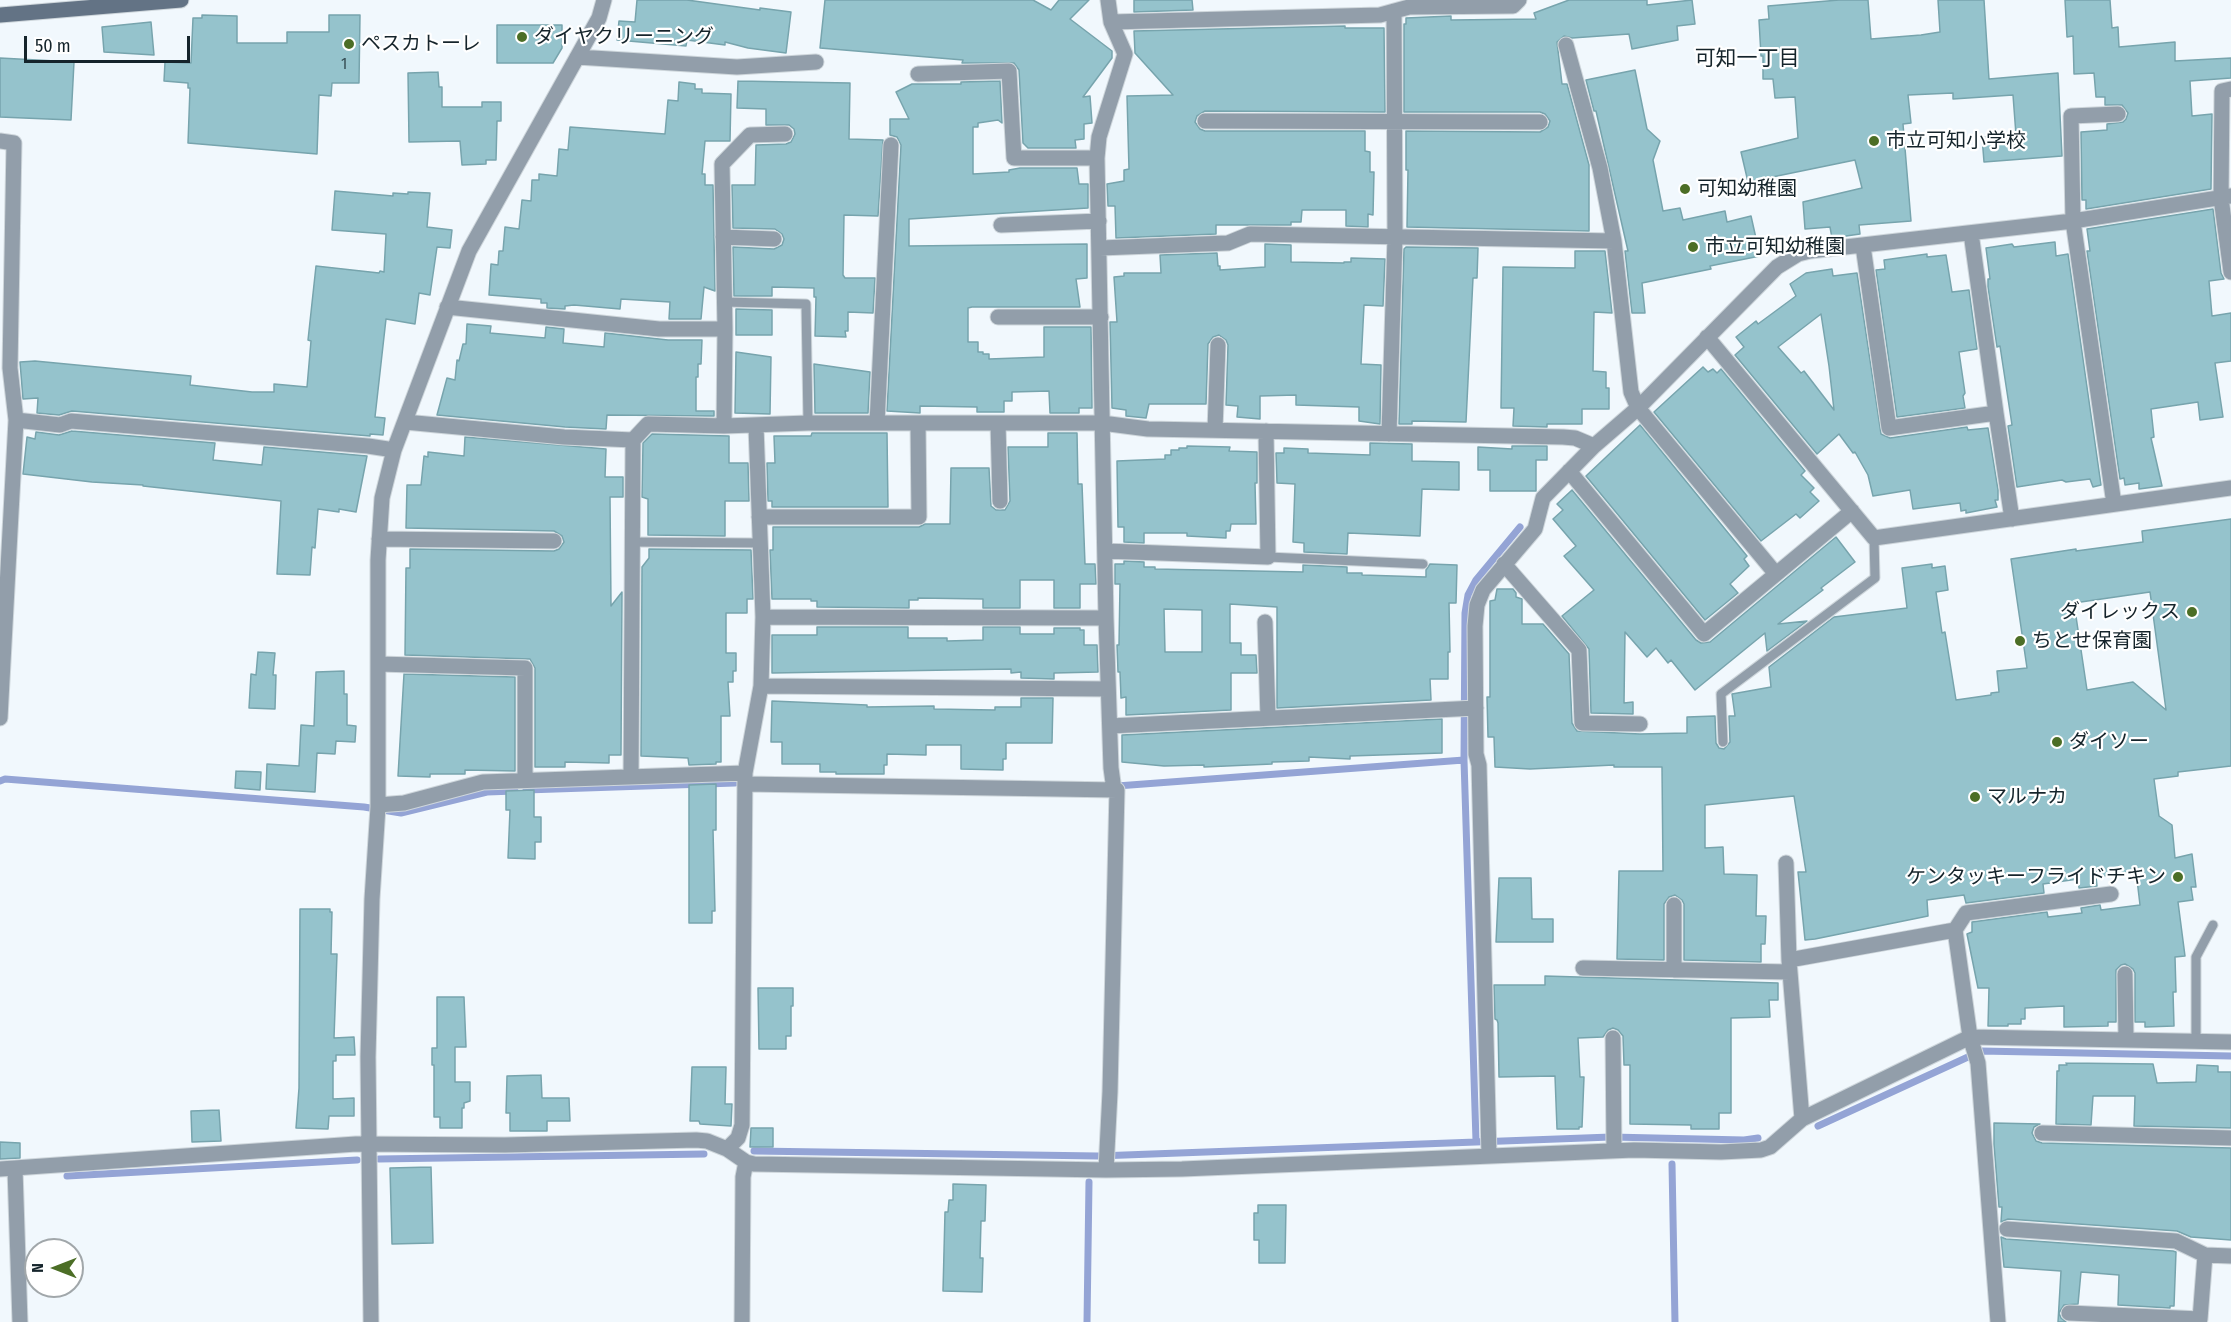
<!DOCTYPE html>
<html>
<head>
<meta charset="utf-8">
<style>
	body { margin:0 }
	#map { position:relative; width:2231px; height:1322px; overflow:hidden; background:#f1f8fd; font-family:"Fira Sans Condensed",sans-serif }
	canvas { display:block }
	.north { position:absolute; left:24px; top:1238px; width:60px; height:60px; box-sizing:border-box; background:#fff; border:2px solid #a1a7aa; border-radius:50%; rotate:270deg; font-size:16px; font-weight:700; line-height:24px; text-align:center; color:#15242b }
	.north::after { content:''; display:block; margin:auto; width:21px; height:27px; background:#4c6e26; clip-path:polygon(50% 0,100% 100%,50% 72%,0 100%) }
	.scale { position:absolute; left:24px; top:36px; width:166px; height:27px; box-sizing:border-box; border:3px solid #15242b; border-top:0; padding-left:8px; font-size:18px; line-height:21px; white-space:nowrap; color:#15242b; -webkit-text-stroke:4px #fff; paint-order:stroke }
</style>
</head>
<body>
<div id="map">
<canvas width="2231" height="1322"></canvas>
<div class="north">N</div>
<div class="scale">50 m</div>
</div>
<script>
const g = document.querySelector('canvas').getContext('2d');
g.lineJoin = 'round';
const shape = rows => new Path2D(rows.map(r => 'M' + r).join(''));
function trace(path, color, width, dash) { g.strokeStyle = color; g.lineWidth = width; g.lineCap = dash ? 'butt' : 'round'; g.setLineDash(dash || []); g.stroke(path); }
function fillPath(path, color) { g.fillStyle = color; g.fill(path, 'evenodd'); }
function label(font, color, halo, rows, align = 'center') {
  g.font = font + ' "Fira Sans Condensed","Noto Sans JP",sans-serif'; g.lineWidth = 4.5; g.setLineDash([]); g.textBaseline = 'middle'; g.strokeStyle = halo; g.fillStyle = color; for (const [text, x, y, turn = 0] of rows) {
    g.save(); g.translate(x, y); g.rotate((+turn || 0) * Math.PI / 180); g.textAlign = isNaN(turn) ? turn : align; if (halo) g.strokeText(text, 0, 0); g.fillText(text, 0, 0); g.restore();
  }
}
trace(shape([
	[0,781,5,779,364,807,401,813,487,792,515,791],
	[1117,786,1464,760],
	[526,790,735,783],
	[1818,1126,1981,1051,2231,1056],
	[1476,1141,1464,760,1465,613,1468,595,1476,580,1520,527],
	[754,1151,1098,1156,1611,1137,1744,1140,1758,1138],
	[379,1159,704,1154],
	[1672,1164,1675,1322],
	[67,1176,357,1160],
	[1087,1322,1089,1182]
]), '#94a4d5', 7);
const building = shape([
	[637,0,687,0,760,10,760,8,791,12,786,53,748,48,725,42,725,45,687,40,686,46,617,40,619,21,635,22,637,0],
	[825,0,1033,0,1051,10,1059,0,1089,0,1070,19,1112,51,1112,58,1083,97,1090,96,1092,123,1084,124,1084,139,1075,140,1076,148,1028,148,1023,143,1019,70,1014,63,962,63,963,60,820,48,825,0],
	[1134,0,1192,0,1193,10,1134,12,1134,0],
	[1569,0,1647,0,1647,5,1692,0,1695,24,1677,26,1678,40,1632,49,1629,34,1572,38,1564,36,1557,42,1562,84,1567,84,1589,165,1589,231,1407,227,1408,170,1406,170,1406,131,1540,132,1548,127,1550,121,1545,114,1540,112,1404,112,1404,24,1406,24,1406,18,1451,16,1451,20,1536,19,1534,13,1569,0],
	[1839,0,1868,0,1871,39,1921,35,1940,32,1938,0,1984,0,1989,79,2058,73,2062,156,1984,162,1982,137,2016,135,2013,95,1953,99,1953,93,1908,95,1911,123,1903,124,1911,221,1859,225,1860,234,1832,238,1830,227,1805,229,1803,202,1862,188,1855,160,1748,182,1741,152,1798,138,1795,97,1775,98,1773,79,1763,79,1763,56,1761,56,1759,20,1769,19,1768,6,1839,0],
	[2065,0,2110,0,2112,28,2118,27,2119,47,2175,42,2175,61,2231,58,2231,78,2190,81,2192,116,2212,114,2211,189,2086,209,2086,200,2082,200,2081,132,2107,130,2107,124,2123,122,2126,119,2128,113,2122,105,2105,105,2105,97,2096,97,2094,73,2074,74,2073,36,2067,37,2065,0],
	[202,15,237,16,237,43,287,43,287,32,329,32,329,15,360,15,359,83,332,83,331,96,319,95,317,154,188,143,190,88,188,88,188,83,164,81,165,62,191,63,193,18,202,18,202,15],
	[151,22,154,55,104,52,102,27,151,22],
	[497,25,562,25,562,48,553,63,497,63,497,25],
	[1345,26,1345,28,1384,28,1385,112,1205,111,1197,116,1195,122,1200,129,1205,131,1365,131,1365,151,1370,152,1370,172,1374,172,1373,215,1368,214,1368,227,1346,226,1346,210,1302,210,1301,222,1291,222,1291,225,1216,225,1216,234,1116,238,1115,206,1108,206,1107,184,1124,181,1124,170,1129,169,1127,96,1173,95,1135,53,1134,31,1345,26],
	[0,58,74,62,71,120,0,117,0,58],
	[1635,70,1647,129,1660,141,1653,160,1663,211,1680,208,1683,220,1725,211,1727,222,1751,216,1760,256,1710,266,1711,269,1642,283,1645,313,1632,313,1625,251,1628,251,1596,111,1594,111,1586,80,1635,70],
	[438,72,439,87,442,87,442,107,482,107,482,102,501,102,501,121,497,121,496,160,486,160,486,164,462,165,460,141,409,142,408,73,438,72],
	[738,81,850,83,849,139,883,140,878,216,844,215,843,275,845,278,875,278,873,313,848,312,848,331,845,331,846,337,815,336,816,297,814,297,814,288,772,287,772,296,734,296,733,247,774,249,782,245,784,239,782,234,775,229,733,228,732,185,755,185,756,145,786,144,791,142,795,134,794,129,789,125,766,125,766,109,737,108,738,81],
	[1000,81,1002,123,998,120,978,123,978,127,973,127,973,174,1009,172,1009,170,1020,168,1077,168,1079,184,1088,184,1088,208,909,219,909,246,1087,244,1087,278,1076,279,1080,307,972,307,968,308,968,342,978,342,978,352,983,352,983,354,989,354,989,359,1044,357,1044,327,1091,327,1092,408,1079,408,1079,413,1050,413,1049,391,1012,392,1012,401,1004,401,1004,412,977,412,977,407,920,406,920,413,887,411,901,145,897,137,890,135,890,119,909,119,896,92,912,84,961,84,961,82,1000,81],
	[679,82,695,84,695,89,702,89,702,93,731,94,730,141,705,141,702,174,705,174,705,185,713,185,715,291,704,287,701,319,669,319,670,302,621,299,620,309,574,305,565,306,565,309,547,308,547,303,541,303,541,299,489,295,491,264,498,265,499,251,503,251,505,227,519,229,522,200,531,201,532,180,539,180,539,174,557,176,559,149,568,150,570,127,665,134,668,100,678,101,679,82],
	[335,191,393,196,393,193,408,194,408,192,430,193,427,227,452,230,450,248,437,247,430,295,419,293,415,324,386,319,375,417,385,418,383,435,370,434,370,436,72,411,59,415,37,413,38,398,23,399,20,362,35,361,191,376,190,385,252,392,274,392,274,384,307,387,311,341,308,340,316,266,379,273,380,271,384,272,386,234,332,230,335,191],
	[2213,209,2221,273,2224,279,2209,281,2212,316,2231,313,2231,361,2215,363,2223,417,2200,420,2198,402,2151,409,2154,437,2151,438,2162,486,2139,489,2139,483,2125,485,2124,478,2120,479,2087,251,2090,251,2087,229,2213,209],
	[2055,242,2056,256,2068,254,2101,485,2093,487,2090,479,2066,482,2062,480,2017,487,2008,426,2012,425,2000,346,1997,347,1988,287,1988,279,1990,279,1986,248,2012,244,2014,247,2055,242],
	[1265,244,1291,245,1291,262,1344,263,1344,262,1351,262,1351,258,1385,259,1383,306,1364,305,1361,364,1381,365,1380,424,1359,421,1359,407,1296,405,1296,395,1260,396,1260,419,1237,417,1238,406,1226,405,1228,345,1226,340,1219,335,1213,337,1208,344,1206,404,1149,404,1146,418,1126,416,1126,410,1112,408,1110,322,1117,322,1114,277,1124,276,1124,273,1161,273,1160,255,1217,253,1218,266,1220,266,1220,270,1265,267,1265,244],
	[1406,247,1478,248,1477,278,1473,278,1466,422,1412,421,1412,424,1399,424,1404,249,1406,247],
	[1575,251,1605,251,1612,313,1594,312,1593,371,1606,372,1606,388,1609,388,1609,409,1582,409,1582,424,1547,424,1547,427,1513,426,1514,408,1501,408,1503,267,1575,268,1575,251],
	[1927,254,1927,257,1946,255,1952,292,1969,290,1977,349,1959,352,1965,393,1963,396,1965,408,1897,417,1876,270,1885,269,1884,260,1927,254],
	[1832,269,1833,276,1857,273,1881,434,1890,438,1967,427,1968,430,1988,428,1998,490,1998,500,1995,500,1997,507,1966,513,1966,510,1961,511,1960,503,1913,509,1910,490,1873,496,1868,475,1855,452,1853,453,1839,434,1817,454,1735,355,1744,347,1736,337,1756,321,1758,324,1796,296,1790,284,1806,273,1832,269],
	[1821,314,1829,366,1834,410,1804,371,1801,373,1778,347,1821,314],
	[736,309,772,310,772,335,736,335,736,309],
	[467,324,491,326,490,333,545,338,546,327,564,329,563,343,604,347,605,333,668,340,702,340,701,364,698,364,698,377,696,377,696,411,714,411,714,416,607,415,606,429,565,427,437,415,447,378,455,380,457,360,459,361,463,344,466,344,467,324],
	[736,352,771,357,770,414,735,413,736,352],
	[814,364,870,372,868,413,815,413,814,364],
	[1703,367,1708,372,1713,369,1717,373,1721,369,1805,471,1801,475,1814,488,1810,492,1819,501,1800,518,1796,514,1761,541,1654,412,1703,367],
	[1640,425,1747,556,1744,559,1749,566,1730,584,1738,593,1705,620,1586,476,1640,425],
	[72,431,215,443,213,460,262,465,264,447,367,456,356,512,339,509,339,512,318,509,315,548,312,547,310,575,277,574,281,501,143,486,143,485,92,482,23,474,27,437,35,439,36,432,59,435,72,431],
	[812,433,887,433,888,507,772,507,772,501,768,501,767,463,775,463,774,436,811,436,812,433],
	[1048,433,1077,433,1078,484,1082,484,1085,564,1095,564,1096,584,1080,584,1080,608,1054,608,1054,580,1020,580,1020,608,983,608,983,599,918,598,918,600,909,600,909,608,817,607,817,601,811,601,811,599,772,599,770,550,773,550,773,527,919,527,925,524,950,524,951,468,989,468,991,506,996,510,1005,510,1010,501,1008,447,1048,447,1048,433],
	[652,434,729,436,729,463,748,463,749,501,725,501,725,536,648,535,648,499,642,497,643,443,652,434],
	[465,437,606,449,605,477,623,477,623,497,610,497,611,606,622,592,621,755,609,755,609,763,565,762,565,767,535,767,535,668,530,659,405,655,406,568,410,568,410,549,554,551,559,549,564,542,562,536,554,531,406,528,407,485,421,485,424,456,428,457,428,452,464,456,465,437],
	[1370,443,1412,444,1412,461,1459,462,1459,490,1422,489,1420,536,1348,533,1347,554,1304,552,1304,543,1293,542,1295,484,1277,483,1276,453,1284,453,1284,448,1308,449,1308,453,1370,455,1370,443],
	[1187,446,1230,447,1229,451,1257,452,1257,483,1255,483,1256,524,1231,524,1230,531,1226,531,1226,538,1187,536,1187,533,1144,533,1144,543,1124,542,1124,527,1118,527,1117,461,1165,459,1165,455,1171,455,1171,450,1179,450,1179,448,1187,448,1187,446],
	[1512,446,1547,446,1547,460,1536,460,1536,491,1490,491,1490,470,1478,470,1478,447,1512,449,1512,446],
	[1572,490,1696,640,1701,643,1710,642,1836,537,1855,562,1821,588,1823,590,1778,624,1807,621,1767,651,1765,633,1695,690,1671,660,1668,663,1656,648,1647,657,1625,632,1624,703,1633,702,1633,714,1591,713,1589,649,1562,616,1594,590,1564,556,1576,546,1553,519,1563,510,1557,504,1572,490],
	[2231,519,2231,766,2178,772,2178,776,2154,779,2159,816,2172,825,2175,858,2192,854,2196,887,2191,887,2193,900,2178,902,2185,956,2175,957,2176,992,2173,992,2174,1026,2145,1027,2145,1022,2135,1022,2135,973,2133,969,2125,964,2121,965,2116,970,2116,1022,2108,1022,2108,1026,2064,1027,2064,1006,2025,1008,2025,1019,2021,1019,2021,1024,2008,1024,2008,1026,1988,1026,1989,988,1978,988,1967,934,1972,932,1972,922,2047,912,2048,917,2082,913,2081,908,2100,905,2101,910,2140,905,2136,871,2096,877,2097,886,2079,888,2078,879,2043,884,2044,893,1966,903,1964,895,1927,900,1928,916,1815,939,1805,940,1798,872,1806,872,1794,796,1705,805,1705,848,1723,847,1724,874,1757,875,1756,916,1766,916,1765,944,1761,944,1761,962,1684,960,1684,904,1682,900,1675,895,1669,897,1664,904,1664,960,1617,959,1619,871,1663,871,1662,767,1614,767,1614,765,1530,769,1495,767,1494,737,1488,737,1487,697,1490,697,1490,601,1495,600,1497,589,1513,589,1516,593,1516,597,1522,599,1522,624,1543,624,1569,654,1572,723,1577,731,1640,734,1687,733,1687,717,1715,716,1716,743,1719,748,1724,749,1730,742,1729,716,1735,716,1732,694,1771,687,1769,667,1834,617,1907,608,1902,568,1932,564,1932,568,1945,566,1948,590,1936,592,1942,633,1945,632,1956,700,1991,695,1991,693,1999,692,1997,671,2027,668,2011,559,2076,549,2076,551,2143,542,2142,531,2231,519],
	[2150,592,2166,710,2133,682,2087,690,2074,603,2150,592],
	[649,549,751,550,753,599,747,599,747,613,726,613,726,653,736,653,736,671,733,671,733,682,728,682,730,716,721,716,721,762,716,762,716,764,689,765,688,758,641,756,642,567,649,558,649,549],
	[1124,561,1144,562,1144,567,1155,567,1155,569,1303,572,1303,565,1347,567,1347,573,1362,573,1362,575,1426,577,1426,570,1430,564,1457,565,1456,603,1449,603,1450,652,1448,652,1448,679,1430,679,1431,700,1277,708,1277,607,1230,604,1230,643,1241,643,1241,655,1256,655,1257,673,1231,673,1231,710,1126,715,1126,697,1121,698,1120,672,1118,672,1117,645,1119,645,1120,584,1115,584,1115,564,1124,564,1124,561],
	[1164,609,1202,610,1202,652,1165,652,1164,609],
	[817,627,908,627,908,638,947,638,947,641,983,640,983,627,1020,627,1020,634,1054,634,1054,628,1080,628,1080,630,1084,630,1084,645,1097,645,1098,672,1054,673,1054,679,1021,678,1021,672,1011,673,1011,669,772,673,772,635,817,635,817,627],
	[258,652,275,653,273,675,276,675,275,709,249,708,251,674,256,675,258,652],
	[344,671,344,694,347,694,347,725,356,726,355,742,336,741,335,754,317,753,315,792,266,789,267,764,299,766,301,725,314,726,316,672,344,671],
	[404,674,515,677,515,771,465,770,465,774,430,774,430,777,398,776,404,674],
	[1021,698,1053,698,1052,743,1006,743,1006,759,1003,759,1003,770,961,769,961,745,926,745,926,755,887,754,887,765,884,765,884,774,836,774,836,772,820,772,820,764,782,764,782,742,771,742,772,701,867,705,867,707,934,706,934,709,995,710,995,707,1021,707,1021,698],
	[1442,719,1442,753,1350,756,1350,759,1309,757,1309,761,1272,762,1272,764,1204,767,1204,765,1164,766,1122,762,1122,735,1442,719],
	[236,771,261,772,260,790,235,788,236,771],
	[716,784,716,830,713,830,715,911,712,911,712,923,689,923,689,785,716,784],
	[534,790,534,817,541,817,541,842,535,842,535,859,508,858,510,810,506,810,506,791,534,790],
	[1499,878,1531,878,1532,919,1553,919,1553,942,1496,942,1499,878],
	[300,909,330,909,330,912,332,912,331,954,337,954,334,1038,354,1037,355,1055,336,1055,336,1061,333,1061,333,1099,354,1098,354,1116,329,1116,328,1129,296,1128,299,1088,300,909],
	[1545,976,1778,983,1778,1000,1769,1000,1770,1017,1731,1018,1731,1113,1719,1113,1719,1129,1691,1129,1691,1125,1630,1124,1630,1065,1624,1065,1623,1036,1618,1030,1613,1028,1608,1030,1603,1037,1578,1038,1580,1077,1584,1077,1582,1127,1579,1127,1579,1129,1557,1129,1555,1076,1499,1077,1498,1023,1497,1020,1495,1019,1494,985,1545,985,1545,976],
	[758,988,793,988,793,1006,791,1006,791,1036,786,1036,786,1049,759,1049,758,988],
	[437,997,464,997,466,1047,455,1047,455,1082,470,1082,470,1101,464,1103,464,1108,462,1108,462,1128,440,1128,440,1117,434,1117,434,1065,432,1065,432,1048,437,1048,437,997],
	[2066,1063,2153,1064,2157,1083,2196,1082,2197,1065,2218,1066,2218,1072,2231,1072,2231,1128,2134,1126,2135,1096,2093,1096,2091,1125,2056,1124,2057,1071,2059,1071,2059,1065,2067,1065,2066,1063],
	[692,1067,726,1067,725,1104,732,1104,731,1126,700,1124,699,1121,690,1121,692,1067],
	[541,1075,542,1098,569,1098,570,1121,547,1121,547,1131,510,1131,510,1113,506,1113,507,1076,541,1075],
	[219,1110,221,1141,192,1142,191,1111,219,1110],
	[1994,1123,2040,1124,2034,1127,2032,1133,2036,1141,2042,1143,2231,1148,2231,1240,2191,1237,2177,1231,2008,1219,2001,1222,2002,1207,1999,1207,1994,1144,1994,1123],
	[751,1128,773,1128,773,1147,750,1147,751,1128],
	[0,1142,20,1143,20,1158,0,1159,0,1142],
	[431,1167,433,1243,392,1244,390,1168,431,1167],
	[953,1184,986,1185,985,1221,981,1221,980,1258,983,1258,982,1292,943,1291,945,1212,948,1212,949,1200,953,1200,953,1184],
	[1258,1205,1286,1205,1285,1263,1259,1263,1259,1240,1254,1240,1254,1213,1258,1213,1258,1205],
	[2001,1237,2006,1239,2173,1251,2176,1252,2174,1306,2170,1306,2170,1308,2118,1305,2119,1275,2081,1272,2078,1304,2064,1305,2059,1313,2061,1318,2066,1322,2058,1322,2061,1271,2004,1267,2001,1237]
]);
fillPath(building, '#95c3cc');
trace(building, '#77a4ad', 1.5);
const lane = shape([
	[724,302,806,304,808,423],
	[632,542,760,543],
	[1268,557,1423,564],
	[1723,742,1721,694,1875,578,1874,538],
	[2196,1041,2196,957,2213,925]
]);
const street = shape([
	[1108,0,1111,22,1125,54,1099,137,1097,158,1106,618,1111,768,1114,790],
	[1111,22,1380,15,1409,7,1513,6,1519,0],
	[1566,45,1600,168,1614,241,1631,392,1638,408,1776,574],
	[577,57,737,67,816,62],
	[918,74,1009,71,1014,158,1097,158],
	[2231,89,2222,91,2221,198,2231,272],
	[1205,121,1540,122],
	[0,141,14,143,10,368,16,420,60,425,71,421,368,446,394,450],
	[1001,225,1099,221],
	[1971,233,1996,413],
	[723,237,774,239],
	[1863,246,1889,428,1996,413,2012,519],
	[1100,248,1228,243,1250,234,1614,241],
	[447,307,659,329,725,329,724,426],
	[998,317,1101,317],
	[725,329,722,164,750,135,785,134],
	[1707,337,1874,538,2231,488],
	[405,422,564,437,633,440],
	[877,423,891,145],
	[998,423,1000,501],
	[1215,430,1218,345],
	[1389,434,1395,237,1394,11],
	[1569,471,1704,634,1852,511],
	[2114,504,2073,221,2071,116,2118,114],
	[759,517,919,517,918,423],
	[379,539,554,541],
	[1105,551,1268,557,1266,431],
	[1504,564,1579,650,1582,723,1640,724],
	[763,617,1106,618],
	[1265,622,1268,718],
	[378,664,525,668,525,780],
	[761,686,1108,689],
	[0,718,16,420],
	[1110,726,1476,708],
	[631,776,633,440,648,424,724,426,808,423,1102,423,1148,429,1563,437,1575,438,1594,446],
	[745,784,1117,790,1110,1092,1106,1170],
	[378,805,404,803,483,782,745,773],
	[1786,863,1789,960],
	[1674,905,1674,970],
	[1955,930,1970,1037,1978,1063,1998,1322],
	[1583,968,1790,972],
	[2125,974,2126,1039],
	[1613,1038,1614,1150],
	[1802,1119,1789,960,1955,930,1966,913,2111,894],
	[2042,1133,2231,1138],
	[727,1149,738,1138,742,1125,745,773,761,686,763,617,756,426],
	[1489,1155,1479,765,1476,754,1475,626,1477,605,1483,590,1535,529,1543,498,1594,446,1638,408,1777,267,1798,254,1810,251,2073,221,2231,196],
	[0,1169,356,1144,505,1145,696,1140,707,1141,727,1149,746,1162,754,1164,1106,1170,1182,1169,1634,1150,1721,1152,1761,1150,1770,1147,1802,1119,1970,1037,2231,1042],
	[15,1169,20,1322],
	[2007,1229,2176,1241,2205,1255,2231,1256],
	[2069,1313,2200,1319,2205,1255],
	[371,1322,368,1057,372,899,378,807,378,560,382,498,394,450,469,251,599,18,604,0],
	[742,1322,743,1177,746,1162]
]);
const secondary = shape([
	[0,15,181,0]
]);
trace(lane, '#ced6db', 11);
trace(street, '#ced6db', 17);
trace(secondary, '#ced6db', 17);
trace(lane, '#929eaa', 9);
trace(street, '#929eaa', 15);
trace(secondary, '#637385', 15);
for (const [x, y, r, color] of [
	[522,37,6,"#4c6e26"],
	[349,44,6,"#4c6e26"],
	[1874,141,6,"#4c6e26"],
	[1685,189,6,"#4c6e26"],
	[1693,247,6,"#4c6e26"],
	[2192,612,6,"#4c6e26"],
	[2020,641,6,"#4c6e26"],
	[2057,742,6,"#4c6e26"],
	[1975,797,6,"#4c6e26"],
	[2178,877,6,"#4c6e26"]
]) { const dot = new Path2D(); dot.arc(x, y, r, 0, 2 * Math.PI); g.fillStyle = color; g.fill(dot); trace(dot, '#fff', 2); }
label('16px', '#354c53', null, [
	["1",344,65]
]);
label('20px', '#15242b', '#fff', [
	["ダイヤクリーニング",534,37],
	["ペスカトーレ",361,44],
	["市立可知小学校",1886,141],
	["可知幼稚園",1697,189],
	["市立可知幼稚園",1705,247],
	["ダイレックス",2180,612,"right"],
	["ちとせ保育園",2032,641],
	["ダイソー",2069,742],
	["マルナカ",1987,797],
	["ケンタッキーフライドチキン",2166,877,"right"]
], 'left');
label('21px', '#15242b', '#fff', [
	["可知一丁目",1747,59]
]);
</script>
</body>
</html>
